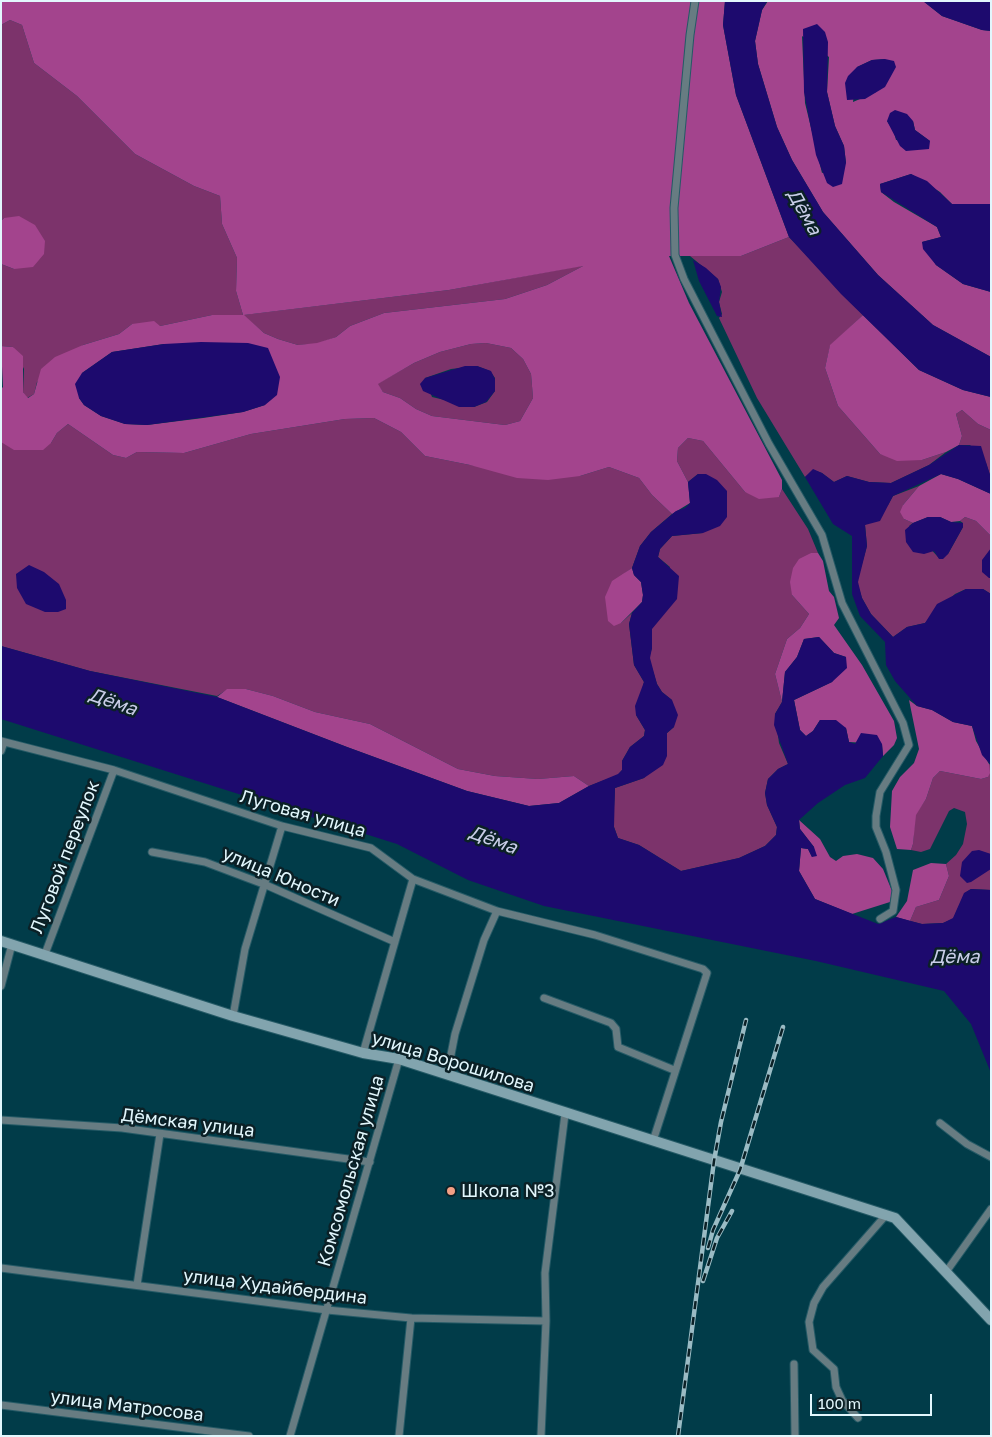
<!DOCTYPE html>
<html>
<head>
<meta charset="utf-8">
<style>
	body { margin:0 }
	#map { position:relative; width:992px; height:1437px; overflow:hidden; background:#013c49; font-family:"Golos Text",sans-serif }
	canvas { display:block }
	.frame { position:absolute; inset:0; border:2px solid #e2f7fd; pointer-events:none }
	.scale { position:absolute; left:810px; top:1394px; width:122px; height:22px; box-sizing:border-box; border:2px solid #e2f7fd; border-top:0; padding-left:6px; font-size:15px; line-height:18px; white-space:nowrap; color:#e2f7fd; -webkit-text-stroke:4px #0b2026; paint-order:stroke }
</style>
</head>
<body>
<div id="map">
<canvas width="992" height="1437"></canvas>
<div class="frame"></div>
<div class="scale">100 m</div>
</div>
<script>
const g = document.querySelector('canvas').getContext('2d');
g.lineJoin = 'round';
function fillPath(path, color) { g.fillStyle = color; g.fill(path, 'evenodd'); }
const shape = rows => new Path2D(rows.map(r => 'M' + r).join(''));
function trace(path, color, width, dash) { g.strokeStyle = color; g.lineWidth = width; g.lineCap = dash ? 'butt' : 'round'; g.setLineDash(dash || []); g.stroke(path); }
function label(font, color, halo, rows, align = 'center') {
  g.font = font + ' "Golos Text",sans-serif'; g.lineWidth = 5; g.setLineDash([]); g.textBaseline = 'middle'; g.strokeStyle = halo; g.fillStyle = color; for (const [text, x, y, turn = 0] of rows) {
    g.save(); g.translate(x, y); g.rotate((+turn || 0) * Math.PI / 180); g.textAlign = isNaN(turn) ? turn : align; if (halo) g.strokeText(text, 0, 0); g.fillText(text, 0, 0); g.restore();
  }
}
fillPath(shape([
	[10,20,22,25,34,63,77,96,135,154,194,186,220,196,222,224,237,258,236,291,243,315,449,290,585,265,547,285,505,299,384,313,350,326,336,337,317,344,298,345,278,339,264,333,243,315,212,315,160,326,132,324,119,334,83,345,37,382,34,394,27,398,23,392,24,369,13,347,1,346,1,264,14,269,4,218,1,221,1,25],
	[789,237,863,315,830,346,825,368,838,406,880,454,922,460,946,452,929,465,891,483,869,482,847,476,834,482,822,473,813,470,805,477,757,398,719,318,722,314,719,302,722,292,718,279,690,256,741,256],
	[486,343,511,348,523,359,531,374,533,398,520,421,505,425,432,416,416,409,400,398,383,392,377,384,414,363,440,352,471,344],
	[477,366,490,371,495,378,495,391,487,402,474,407,432,397,425,378,451,369],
	[962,410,978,424,991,430,991,478,986,463,970,445,959,445,962,436,956,414],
	[374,418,401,432,425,456,470,465,580,476,609,467,639,478,652,495,672,514,651,532,640,546,632,568,625,573,621,623,632,613,629,624,634,665,644,682,636,715,645,730,644,736,630,747,622,761,622,770,618,775,589,786,574,776,538,779,495,776,458,769,370,724,315,712,273,696,246,689,228,689,217,696,90,671,1,646,1,442,51,443,57,433,68,424,113,455,126,458,137,452,184,453,251,434,345,419],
	[688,438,703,441,745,492,779,497,782,489,808,529,818,553,811,553,792,595,809,614,800,628,787,639,775,674,782,702,775,714,779,743,788,764,778,769,768,779,765,793,767,805,777,827,776,835,765,846,739,858,681,871,639,845,618,838,614,827,614,807,615,788,644,778,667,746,667,733,674,727,672,700,662,692,657,684,649,658,652,648,651,629,657,622,670,567,658,557,660,549,672,536,703,533,706,474,698,474,688,482,677,461,678,448],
	[919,486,903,505,904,519,913,523,909,526,939,558,948,554,963,527,963,523,960,521,965,517,976,521,991,536,991,594,983,589,966,589,955,594,925,623,907,627,893,637,871,614,862,598,857,582,867,546,865,525,888,505,893,496],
	[989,764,991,765,991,890,971,889,965,893,953,919,943,923,922,924,910,921,916,907,939,900,949,876,946,864,956,855,963,844,967,824,965,812,954,808,949,811,930,849,921,852,911,850,913,844,915,815,926,799,933,778,940,771,981,779,988,777]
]), '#7c336b');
fillPath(shape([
	[1,1,725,1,723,25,736,95,789,237,741,256,669,256,689,303,782,480,782,489,779,497,759,499,745,492,703,441,688,438,678,448,677,461,688,482,690,503,672,514,652,495,639,478,609,467,580,476,548,480,517,478,470,465,425,456,401,432,374,418,345,419,251,434,184,453,137,452,126,458,113,455,68,424,57,433,51,443,43,450,14,450,1,442,1,389,3,387,1,346,13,347,23,356,23,392,28,398,34,394,41,369,55,357,83,345,119,334,132,324,154,321,160,326,212,315,243,315,236,291,237,258,222,224,220,196,194,186,135,154,77,96,34,63,22,25,10,20,1,25],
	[583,266,547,285,505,299,384,313,350,326,336,337,317,343,298,345,278,339,264,333,244,315,449,290],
	[486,343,511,348,523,359,531,374,533,398,520,421,505,425,432,416,416,409,400,398,383,392,378,384,414,363,440,352,471,344],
	[164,344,265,405,243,412,203,418,147,425,125,424,101,416,84,405,79,398,82,373,112,352],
	[768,1,923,1,942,16,982,30,991,31,991,204,952,204,940,192,911,174,880,184,881,192,894,202,937,227,941,237,922,242,936,265,963,284,991,292,991,357,933,325,878,275,823,212,792,160,777,127,758,64,755,41,762,10],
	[802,36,829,57,827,92,835,126,844,146,846,163,822,173,805,103],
	[885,59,876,92,853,102,857,67,872,60],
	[887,121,913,121,915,130,930,141,896,140,894,132],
	[19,216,35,225,45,241,44,254,33,267,14,269,1,264,1,221,4,218],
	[863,315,919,370,963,390,991,397,991,430,978,424,962,410,956,414,962,436,959,445,946,452,922,460,897,461,880,454,838,406,825,368,830,345],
	[941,474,958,479,991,494,991,536,976,521,965,517,960,521,951,522,940,517,928,517,913,523,904,519,900,512,903,505,919,486],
	[811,553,818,553,823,561,829,591,834,597,839,618,834,625,862,665,894,721,897,738,894,745,883,756,882,744,849,742,846,728,820,720,813,731,806,736,800,730,794,700,832,682,846,657,834,653,819,637,804,639,797,657,785,672,782,702,775,674,787,639,800,628,809,614,792,595,790,582,793,568,799,559],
	[632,568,634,575,641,582,643,595,642,602,621,623,614,626,608,621,605,597,612,581],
	[227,689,246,689,273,696,315,712,370,724,458,769,495,776,538,779,574,776,589,786,559,803,529,806,467,791,347,747,217,697],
	[909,700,917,706,932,710,953,722,972,726,976,741,989,764,990,773,988,777,981,779,940,771,933,778,926,799,916,815,913,844,911,850,897,849,890,827,892,791,900,777,914,763,919,749],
	[799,820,820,839,830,857,836,861,843,856,857,854,873,858,883,869,892,891,890,902,852,914,815,899,799,871,801,848,808,849,812,857,814,847,800,829],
	[931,863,946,864,949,876,939,900,916,907,910,921,896,917,907,901,913,870]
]), '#a3448d');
fillPath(shape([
	[725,1,767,1,762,10,755,41,758,64,777,127,792,160,823,212,878,275,933,325,991,357,991,397,963,390,919,370,841,294,789,237,736,95,723,25],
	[923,1,991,1,991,31,982,30,942,16],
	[817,24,825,32,828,42,827,92,835,126,844,146,846,163,842,184,833,187,827,183,816,155,804,92,803,29],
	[885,59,894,61,896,67,885,87,865,99,847,100,845,83,848,76,857,67,872,60],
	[895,110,907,114,913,121,915,130,930,141,929,149,906,151,900,146,887,121,890,113],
	[911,174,927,181,952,204,991,204,991,292,963,284,936,265,923,249,922,242,941,237,937,227,881,192,880,184],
	[693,260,706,268,718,279,721,287,719,302,722,317,717,316,699,281],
	[201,342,248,343,268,348,280,377,277,395,265,405,243,412,147,425,125,424,101,416,84,405,79,398,75,384,82,373,112,352,164,344],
	[465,366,477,366,491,371,495,379,495,391,486,402,474,407,459,407,423,391,420,384,425,378],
	[959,445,981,446,991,478,991,494,958,479,941,474,893,496,880,521,865,525,867,546,858,582,862,598,871,614,893,637,907,627,925,623,937,604,966,589,983,589,991,594,991,765,982,755,972,726,953,722,932,710,917,706,895,681,886,665,885,642,860,616,852,594,852,536,833,524,805,477,813,469,822,473,834,482,847,476,869,482,891,483,929,465],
	[698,474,706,474,717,480,727,491,727,517,720,526,703,533,672,536,660,549,658,557,679,576,677,599,652,629,652,648,650,658,657,684,662,692,672,700,678,715,674,727,667,733,667,756,663,765,644,778,615,788,614,827,618,838,639,845,681,871,739,858,765,846,776,835,777,827,767,805,765,793,768,779,778,769,788,764,774,725,775,714,782,702,785,672,797,657,804,639,819,637,834,653,846,657,847,668,832,682,794,700,800,730,806,736,813,731,820,720,836,720,846,728,849,742,855,744,861,733,877,735,882,744,883,756,865,778,845,785,818,803,799,820,800,829,814,847,817,856,812,857,808,849,801,848,799,871,815,899,878,924,896,917,922,924,943,923,953,918,964,893,971,889,991,890,991,1073,971,1024,944,991,816,961,544,906,468,880,397,844,1,719,1,646,90,671,217,697,347,747,467,791,529,806,559,803,589,786,618,774,622,770,622,761,630,747,644,736,645,730,636,715,635,706,644,682,634,665,629,624,632,613,642,602,643,595,641,582,634,575,632,568,640,546,651,532,676,511,685,508,690,503,688,482],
	[928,517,940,517,951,522,963,523,963,527,948,554,943,559,939,559,934,551,924,554,913,552,906,542,905,530,913,523],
	[991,548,991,578,989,578,982,572,982,560],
	[29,565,44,572,59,584,66,600,66,609,58,612,45,612,26,604,17,588,16,574],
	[979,850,991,854,991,869,971,882,967,883,960,876,962,862,972,851]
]), '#1d0a6e');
const street = shape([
	[695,1,690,35,674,208,675,255,684,279,769,444,822,535,842,603,903,723,909,745,880,792,876,816,876,827,886,852,896,890,893,911,880,919],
	[1,741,114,770,282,826,371,848,413,879,497,911,595,935,703,969,707,973,653,1141],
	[1,751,4,742],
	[152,852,205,862,266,885,395,942],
	[45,954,114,770],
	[1,986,12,944],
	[544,998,611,1023,616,1029,618,1047,674,1070],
	[233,1016,245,949,282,826],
	[363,1053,413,879],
	[447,1075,455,1034,484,940,497,911],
	[1,1120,122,1128,370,1162],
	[940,1123,967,1144,991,1157],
	[1,1268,327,1310,411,1318,546,1321],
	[946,1272,991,1209],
	[137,1285,160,1134],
	[794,1364,795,1436],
	[1,1405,249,1436],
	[858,1418,842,1400,836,1387,834,1369,813,1350,809,1322,814,1303,823,1287,886,1215],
	[290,1436,399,1059],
	[399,1436,411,1318],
	[541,1436,546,1321,545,1273,565,1114]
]);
const secondary = shape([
	[1,941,233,1016,363,1053,399,1059,895,1218,991,1320]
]);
trace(street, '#255a66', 9);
trace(secondary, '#255a66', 12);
trace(street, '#677c82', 7);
trace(secondary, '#82a4ae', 10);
const rail = shape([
	[708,1248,713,1230,740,1170,783,1027],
	[703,1281,717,1238,732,1211],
	[678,1436,714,1161,721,1122,746,1020]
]);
trace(rail, '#9abbc4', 4.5);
trace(rail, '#0b2026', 2.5, [8]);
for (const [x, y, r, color] of [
	[451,1191,5,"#f39f85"]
]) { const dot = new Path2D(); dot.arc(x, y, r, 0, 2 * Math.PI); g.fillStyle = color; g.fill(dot); trace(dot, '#0b2026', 2); }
label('18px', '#e2f7fd', '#0b2026', [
	["Луговая улица",303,814,16],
	["Луговой переулок",65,857,-69],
	["улица Юности",281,877,23],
	["улица Ворошилова",453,1062,17],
	["Дёмская улица",188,1123,7],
	["Комсомольская улица",351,1171,-74],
	["улица Худайбердина",275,1287,7],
	["улица Матросова",127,1406,7]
]);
label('18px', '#e2f7fd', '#0b2026', [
	["Школа №3",461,1191]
], 'left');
label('italic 19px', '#c9cee8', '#0b2026', [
	["Дёма",804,212,61],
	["Дёма",113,702,19],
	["Дёма",493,840,20],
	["Дёма",955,957]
]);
</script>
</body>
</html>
